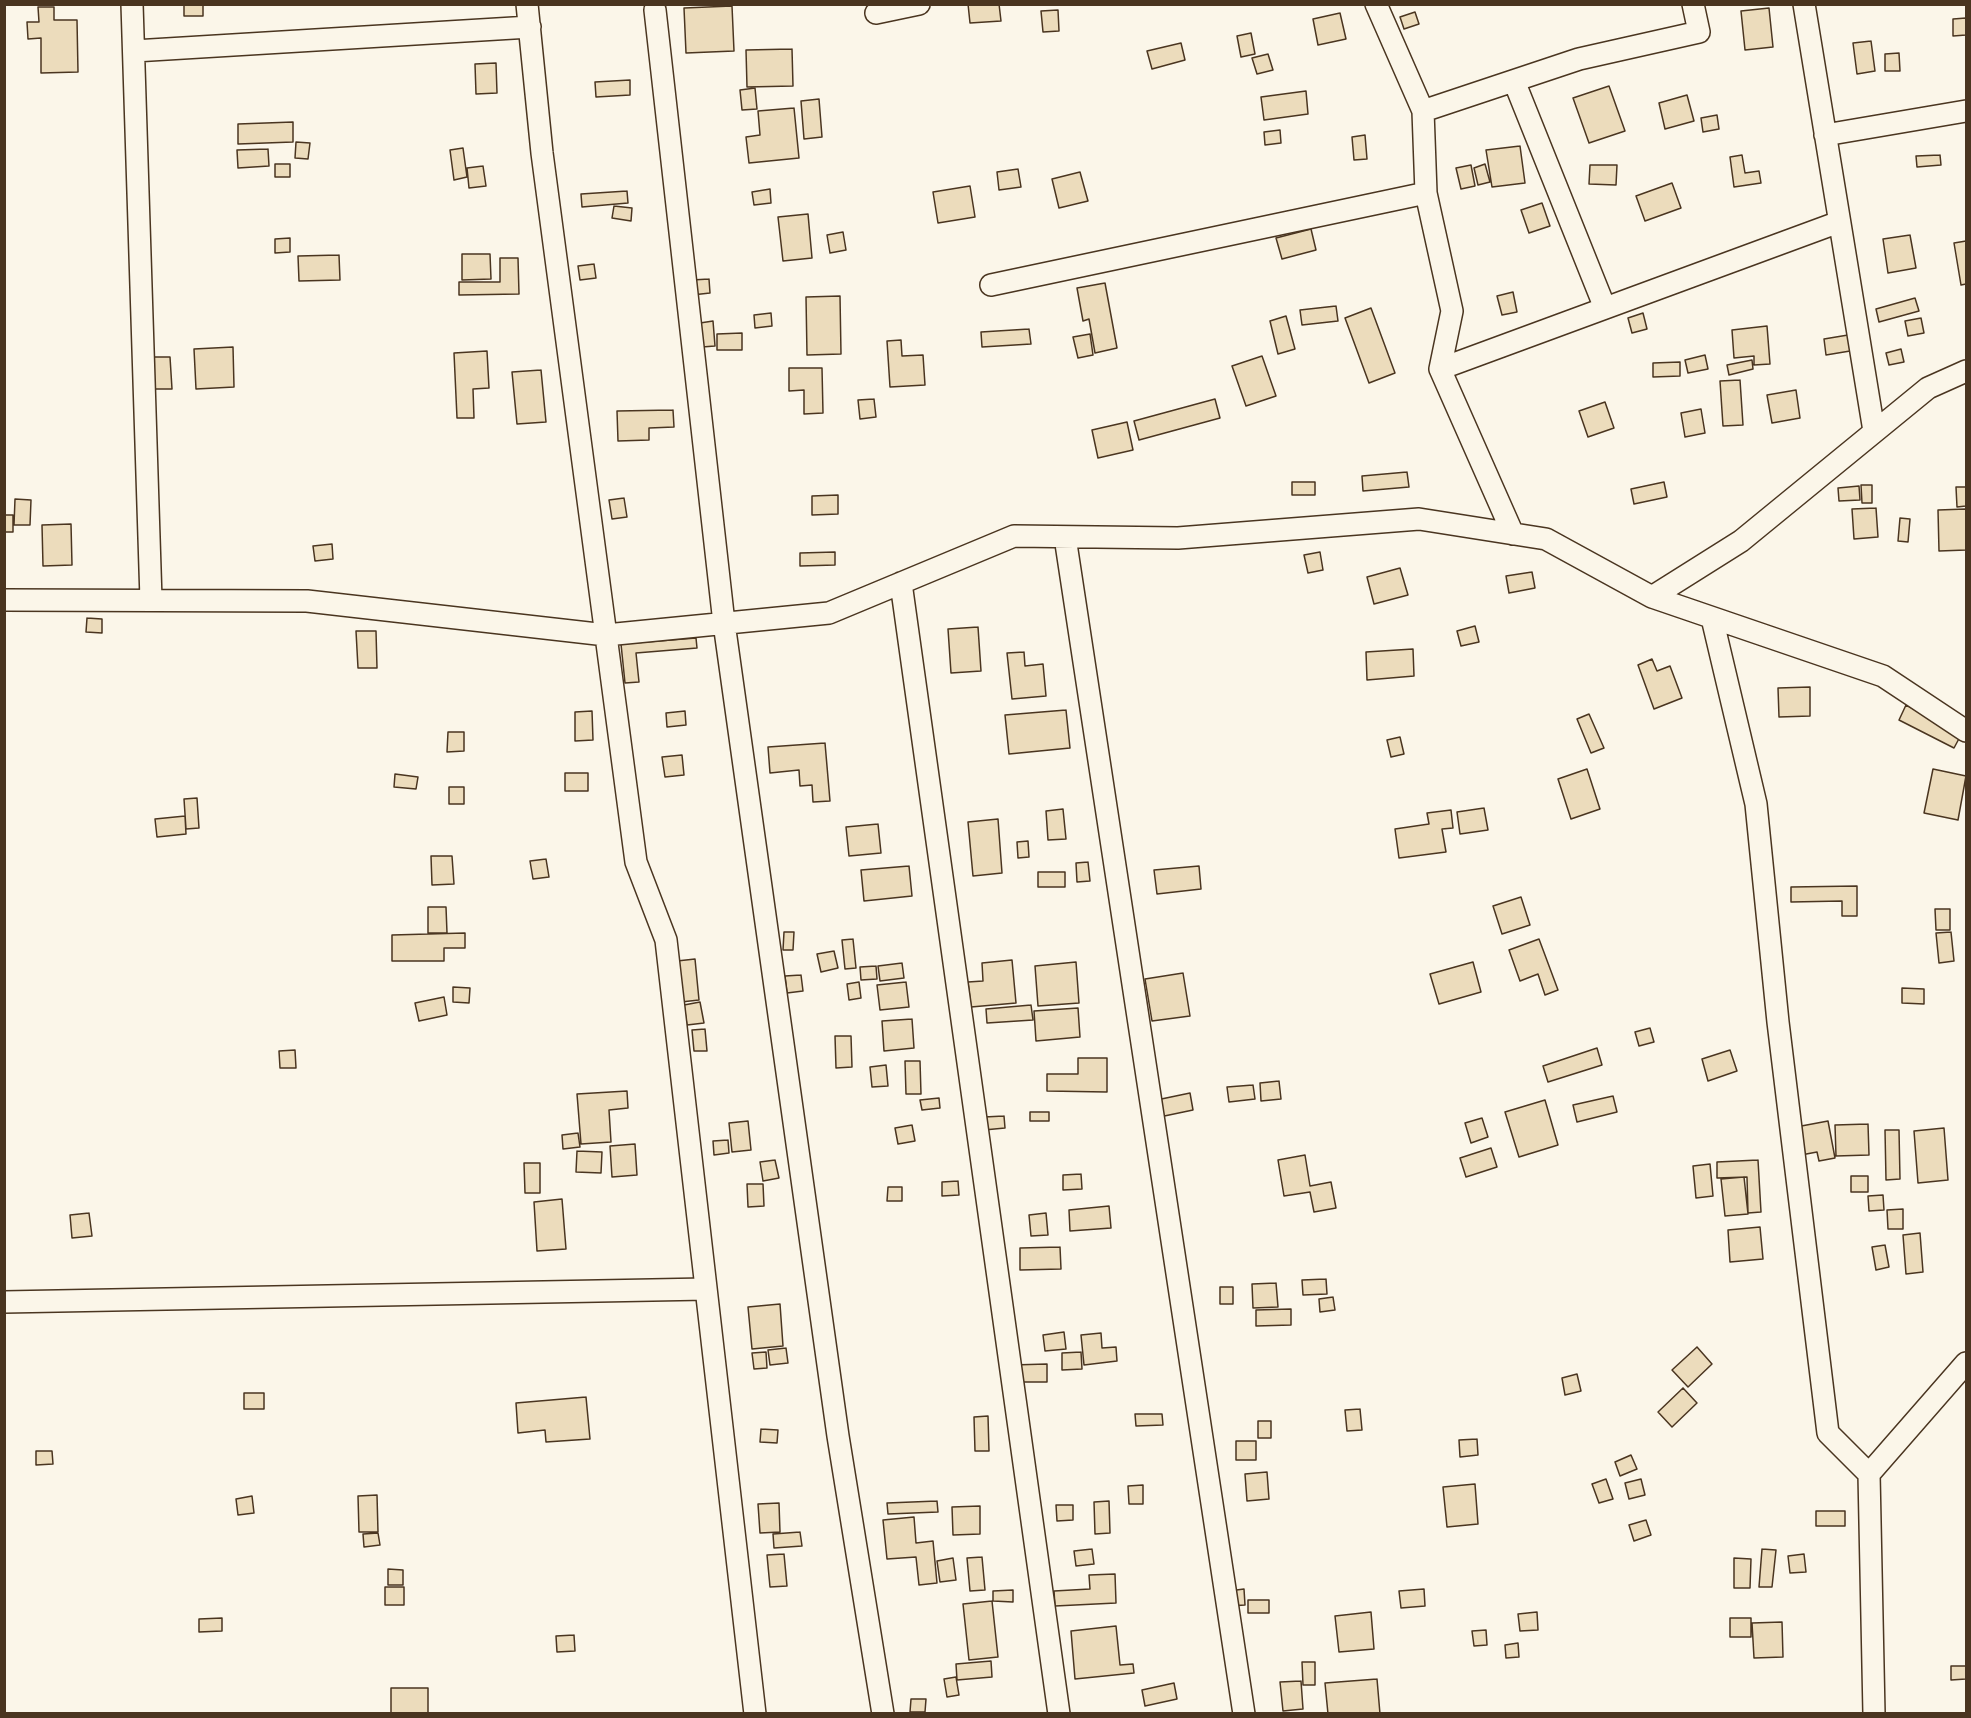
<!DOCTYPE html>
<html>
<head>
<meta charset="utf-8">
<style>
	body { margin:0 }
	#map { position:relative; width:1971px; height:1718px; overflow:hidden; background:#fbf6e9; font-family:"Exo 2",sans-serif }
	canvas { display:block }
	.frame { position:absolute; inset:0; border:6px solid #4a3520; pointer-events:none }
</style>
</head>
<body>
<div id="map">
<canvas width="1971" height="1718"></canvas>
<div class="frame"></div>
</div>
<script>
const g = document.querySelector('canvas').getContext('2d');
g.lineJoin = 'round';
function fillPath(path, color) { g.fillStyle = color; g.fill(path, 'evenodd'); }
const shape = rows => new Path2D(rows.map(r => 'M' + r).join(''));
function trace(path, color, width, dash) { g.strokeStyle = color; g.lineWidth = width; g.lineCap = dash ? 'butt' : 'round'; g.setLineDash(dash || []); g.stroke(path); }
const building = shape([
	[184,4,203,4,203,16,184,16,184,4],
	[968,4,999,4,1001,21,970,23,968,4],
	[732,6,734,51,686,53,684,8,732,6],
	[38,7,54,7,54,20,77,20,78,72,41,73,41,38,28,39,27,22,39,22,38,7],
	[1769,8,1773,47,1745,50,1741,11,1769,8],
	[1058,10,1059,31,1043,32,1041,11,1058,10],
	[1415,12,1419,24,1404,29,1400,17,1415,12],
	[1340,13,1346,39,1318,45,1313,19,1340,13],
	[1966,18,1966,35,1953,36,1953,19,1966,18],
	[1251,33,1255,54,1241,57,1237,36,1251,33],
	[1871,41,1875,71,1857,74,1853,43,1871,41],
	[1181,43,1185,60,1152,69,1147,51,1181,43],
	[792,49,793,86,747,87,746,50,792,49],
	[1899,53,1900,71,1885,71,1885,54,1899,53],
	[1268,54,1273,70,1257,74,1252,58,1268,54],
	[496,63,497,93,476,94,475,64,496,63],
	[630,80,630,95,596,97,595,82,630,80],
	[1609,86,1625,131,1589,143,1573,98,1609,86],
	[755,88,757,109,742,110,740,90,755,88],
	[1306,91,1308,114,1264,120,1261,97,1306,91],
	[1687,95,1694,121,1665,129,1659,103,1687,95],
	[819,99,822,137,804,139,801,101,819,99],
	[794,108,799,158,749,163,746,137,760,135,758,111,794,108],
	[1717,115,1719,129,1703,132,1701,118,1717,115],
	[293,122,293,142,238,144,238,124,293,122],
	[1280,130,1281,143,1265,145,1264,132,1280,130],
	[1365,135,1367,159,1354,160,1352,137,1365,135],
	[296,142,310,143,308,159,295,158,296,142],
	[1520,146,1525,183,1492,187,1486,150,1520,146],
	[463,148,467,177,454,180,450,150,463,148],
	[268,149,269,166,238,168,237,150,268,149],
	[1742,155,1745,173,1759,171,1761,183,1734,187,1730,157,1742,155],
	[1940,155,1941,165,1917,167,1916,156,1940,155],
	[275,164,290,164,290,177,275,177,275,164],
	[1485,164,1490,182,1478,185,1474,168,1485,164],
	[1471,165,1475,186,1461,189,1456,168,1471,165],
	[1590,165,1617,165,1616,185,1589,184,1590,165],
	[483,166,486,186,469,188,467,168,483,166],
	[1018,169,1021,187,999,190,997,172,1018,169],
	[1080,172,1088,201,1059,208,1052,179,1080,172],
	[1672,183,1681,208,1645,221,1636,196,1672,183],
	[970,186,975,217,938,223,933,192,970,186],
	[770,189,771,203,754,205,752,192,770,189],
	[627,191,628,203,582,207,581,194,627,191],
	[1542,203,1550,226,1529,233,1521,210,1542,203],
	[614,206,632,208,631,221,612,218,614,206],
	[808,214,812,258,783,261,778,217,808,214],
	[1311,229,1316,250,1282,259,1276,238,1311,229],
	[843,232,846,250,830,253,827,235,843,232],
	[1910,235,1916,268,1888,273,1883,239,1910,235],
	[290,238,290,252,275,253,275,239,290,238],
	[1966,241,1966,284,1961,285,1954,243,1966,241],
	[462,254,490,254,491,279,462,280,462,254],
	[339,255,340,280,299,281,298,256,339,255],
	[500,258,518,258,519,294,459,295,459,282,500,282,500,258],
	[594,264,596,278,580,280,578,266,594,264],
	[709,279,710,293,692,295,692,280,709,279],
	[1105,283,1117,348,1095,353,1089,319,1083,321,1077,288,1105,283],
	[1513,292,1517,312,1502,315,1497,296,1513,292],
	[840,296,841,354,807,355,806,297,840,296],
	[1915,298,1919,311,1879,322,1876,309,1915,298],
	[1336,306,1338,321,1302,325,1300,310,1336,306],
	[1371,308,1395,373,1369,383,1345,318,1371,308],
	[771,313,772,326,755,328,754,315,771,313],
	[1643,313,1647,329,1632,333,1628,318,1643,313],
	[1286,316,1295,349,1278,354,1270,321,1286,316],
	[1921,318,1924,333,1908,336,1905,321,1921,318],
	[713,321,715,346,702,347,700,323,713,321],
	[1767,326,1770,364,1754,365,1754,356,1734,358,1732,330,1767,326],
	[1029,329,1031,344,982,347,981,332,1029,329],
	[742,333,742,350,717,350,717,334,742,333],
	[1090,334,1093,355,1078,358,1073,337,1090,334],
	[1848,335,1850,351,1826,355,1824,339,1848,335],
	[901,340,902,356,923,355,925,385,890,387,887,341,901,340],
	[233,347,234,387,196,389,194,349,233,347],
	[1901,349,1904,362,1889,365,1886,353,1901,349],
	[487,351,489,388,473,389,474,418,457,418,454,353,487,351],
	[1705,355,1708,369,1688,373,1685,360,1705,355],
	[1262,356,1276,396,1246,406,1232,366,1262,356],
	[153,357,170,357,172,389,154,389,153,357],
	[1752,360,1753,369,1729,375,1727,365,1752,360],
	[1680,362,1680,376,1653,377,1653,363,1680,362],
	[789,368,822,368,823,413,804,414,804,390,789,391,789,368],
	[541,370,546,422,517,424,512,372,541,370],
	[1740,380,1743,425,1723,426,1720,381,1740,380],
	[1796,390,1800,418,1772,423,1767,395,1796,390],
	[874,399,876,417,860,419,858,400,874,399],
	[1215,399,1220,418,1139,440,1134,421,1215,399],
	[1605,402,1614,428,1588,437,1579,411,1605,402],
	[1701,409,1705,433,1685,437,1681,413,1701,409],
	[673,410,674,427,649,428,649,440,618,441,617,411,673,410],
	[1127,422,1133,450,1098,458,1092,430,1127,422],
	[1407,472,1409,487,1363,491,1362,476,1407,472],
	[1292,482,1315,482,1315,495,1292,495,1292,482],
	[1664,482,1667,497,1634,504,1631,489,1664,482],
	[1861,485,1872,485,1872,503,1862,503,1861,485],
	[1859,486,1860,500,1839,501,1838,488,1859,486],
	[1956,487,1966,487,1966,506,1957,507,1956,487],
	[838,495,838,514,812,515,812,496,838,495],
	[624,498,627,517,612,519,609,500,624,498],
	[15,499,31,500,30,525,14,525,15,499],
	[1876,508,1878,537,1854,539,1852,509,1876,508],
	[1966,509,1966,550,1939,551,1938,510,1966,509],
	[4,515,13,515,13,532,4,532,4,515],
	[1900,518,1910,519,1908,542,1898,541,1900,518],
	[71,524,72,565,43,566,42,525,71,524],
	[332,544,333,559,315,561,313,546,332,544],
	[835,552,835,565,800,566,800,553,835,552],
	[1320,552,1323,570,1308,573,1304,555,1320,552],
	[1400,568,1408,595,1374,604,1367,577,1400,568],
	[1532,572,1535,588,1509,593,1506,576,1532,572],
	[87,618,102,619,102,633,86,632,87,618],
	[1475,626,1479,642,1461,646,1457,631,1475,626],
	[978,627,981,671,951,673,948,629,978,627],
	[356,631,376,631,377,668,358,668,356,631],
	[696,638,697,648,636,653,639,682,625,683,621,644,696,638],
	[1413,649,1414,676,1367,680,1366,652,1413,649],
	[1024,652,1025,666,1043,664,1046,696,1012,699,1007,653,1024,652],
	[1652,659,1657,671,1670,666,1682,698,1654,709,1638,665,1652,659],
	[1810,687,1810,716,1779,717,1778,688,1810,687],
	[1906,705,1962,733,1954,748,1899,720,1906,705],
	[1066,710,1070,748,1009,754,1005,715,1066,710],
	[592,711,593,740,575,741,575,712,592,711],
	[685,711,686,725,667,727,666,713,685,711],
	[1589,714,1604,748,1591,753,1577,719,1589,714],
	[448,732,464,732,464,751,447,752,448,732],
	[1400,737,1404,754,1391,757,1387,740,1400,737],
	[825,743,830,801,813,802,812,785,800,786,799,770,770,773,768,747,825,743],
	[682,755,684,775,665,777,662,757,682,755],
	[1587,769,1600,809,1571,819,1558,779,1587,769],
	[1933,769,1966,776,1958,820,1924,813,1933,769],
	[565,773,588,773,588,791,565,791,565,773],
	[395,774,418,777,416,789,394,787,395,774],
	[449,787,464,787,464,804,449,804,449,787],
	[197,798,199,828,186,829,184,799,197,798],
	[1484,808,1488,830,1460,834,1457,812,1484,808],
	[1063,809,1066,839,1048,840,1046,811,1063,809],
	[1451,810,1453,828,1442,829,1446,852,1399,858,1395,829,1429,824,1427,813,1451,810],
	[185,816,186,834,157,837,155,819,185,816],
	[998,819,1002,873,973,876,968,822,998,819],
	[878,824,881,853,849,856,846,827,878,824],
	[1028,841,1029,857,1018,858,1017,842,1028,841],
	[431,856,452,856,454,884,432,885,431,856],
	[546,859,549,877,533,879,530,861,546,859],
	[1088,862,1090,881,1077,882,1076,863,1088,862],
	[909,866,912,896,864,901,861,870,909,866],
	[1199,866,1201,889,1157,894,1154,870,1199,866],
	[1038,872,1065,872,1065,887,1038,887,1038,872],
	[1857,886,1857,916,1842,916,1842,901,1791,902,1791,887,1857,886],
	[1521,897,1530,925,1502,934,1493,906,1521,897],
	[428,907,446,907,447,933,428,933,428,907],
	[1935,909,1950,909,1950,930,1936,930,1935,909],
	[784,932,794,932,793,950,783,950,784,932],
	[1951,932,1954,961,1939,963,1936,933,1951,932],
	[465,933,465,948,444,948,444,961,392,961,392,935,465,933],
	[853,939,856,968,845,969,842,940,853,939],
	[1539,939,1558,990,1545,995,1538,974,1520,981,1509,950,1539,939],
	[834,951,838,968,821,972,817,954,834,951],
	[695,959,699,1000,681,1002,677,961,695,959],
	[1012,960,1016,1003,971,1007,968,982,983,981,982,963,1012,960],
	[1076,962,1079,1003,1038,1006,1035,966,1076,962],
	[1473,962,1481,992,1439,1004,1430,974,1473,962],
	[902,963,904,978,880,981,878,966,902,963],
	[876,966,877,979,861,980,860,967,876,966],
	[1183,973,1190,1016,1152,1021,1145,979,1183,973],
	[801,975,803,991,787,993,785,976,801,975],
	[859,982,861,998,849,1000,847,984,859,982],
	[906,982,909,1007,880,1010,877,985,906,982],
	[453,987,470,988,469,1003,453,1002,453,987],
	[1902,988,1924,989,1924,1004,1902,1003,1902,988],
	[444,997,447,1015,419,1021,415,1003,444,997],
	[700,1002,704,1023,687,1025,684,1005,700,1002],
	[1031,1005,1033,1020,987,1023,986,1009,1031,1005],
	[1078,1008,1080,1037,1036,1041,1034,1011,1078,1008],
	[912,1019,914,1048,884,1051,882,1021,912,1019],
	[1650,1028,1654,1042,1639,1046,1635,1032,1650,1028],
	[705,1029,707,1051,694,1051,692,1030,705,1029],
	[835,1036,851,1036,852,1067,836,1068,835,1036],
	[1597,1048,1602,1065,1548,1082,1543,1066,1597,1048],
	[295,1050,296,1068,280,1068,279,1051,295,1050],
	[1730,1050,1737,1071,1708,1081,1702,1059,1730,1050],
	[1078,1058,1107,1058,1107,1092,1047,1091,1047,1074,1078,1074,1078,1058],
	[905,1061,920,1061,921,1094,906,1094,905,1061],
	[886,1065,888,1086,872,1087,870,1067,886,1065],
	[1279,1081,1281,1099,1261,1101,1260,1083,1279,1081],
	[1253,1085,1255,1099,1229,1102,1227,1087,1253,1085],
	[627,1091,628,1108,609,1110,611,1142,581,1144,577,1094,627,1091],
	[1190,1093,1193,1110,1150,1119,1147,1102,1190,1093],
	[1613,1096,1617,1112,1577,1122,1573,1105,1613,1096],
	[939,1098,940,1108,922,1110,920,1100,939,1098],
	[1545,1100,1558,1145,1519,1157,1505,1112,1545,1100],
	[1030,1112,1049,1112,1049,1121,1030,1121,1030,1112],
	[1004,1116,1005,1128,984,1130,984,1117,1004,1116],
	[1482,1118,1488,1137,1471,1143,1465,1123,1482,1118],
	[748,1121,751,1150,732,1152,729,1123,748,1121],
	[1828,1121,1835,1158,1819,1161,1817,1152,1801,1155,1796,1127,1828,1121],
	[1868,1124,1869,1155,1836,1156,1835,1125,1868,1124],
	[912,1125,915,1141,898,1144,895,1128,912,1125],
	[1944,1128,1948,1180,1918,1183,1914,1131,1944,1128],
	[1885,1130,1899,1130,1900,1179,1886,1180,1885,1130],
	[578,1133,580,1147,563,1149,562,1135,578,1133],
	[728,1140,729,1153,714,1155,713,1141,728,1140],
	[635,1144,637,1175,612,1177,610,1146,635,1144],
	[1491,1148,1497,1167,1466,1177,1460,1158,1491,1148],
	[577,1151,602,1152,601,1173,576,1172,577,1151],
	[1305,1155,1310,1186,1331,1182,1336,1208,1314,1212,1310,1192,1284,1196,1278,1160,1305,1155],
	[775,1160,779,1178,763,1181,760,1162,775,1160],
	[1758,1160,1761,1212,1748,1213,1747,1177,1717,1178,1717,1162,1758,1160],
	[524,1163,540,1163,540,1193,525,1193,524,1163],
	[1710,1164,1713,1196,1696,1198,1693,1166,1710,1164],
	[1081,1174,1082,1189,1063,1190,1063,1175,1081,1174],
	[1851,1176,1868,1176,1868,1192,1851,1192,1851,1176],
	[1744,1177,1748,1214,1725,1216,1721,1179,1744,1177],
	[958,1181,959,1195,942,1196,942,1182,958,1181],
	[747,1184,763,1184,764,1206,748,1207,747,1184],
	[888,1187,902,1187,902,1201,887,1201,888,1187],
	[1883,1195,1884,1210,1869,1211,1868,1196,1883,1195],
	[562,1199,566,1249,537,1251,534,1202,562,1199],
	[1109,1206,1111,1228,1070,1231,1069,1210,1109,1206],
	[1903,1209,1903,1229,1888,1229,1887,1210,1903,1209],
	[89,1213,92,1236,72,1238,70,1215,89,1213],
	[1046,1213,1048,1235,1031,1236,1029,1215,1046,1213],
	[1760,1227,1763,1259,1730,1262,1728,1230,1760,1227],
	[1920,1233,1923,1272,1906,1274,1903,1235,1920,1233],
	[1885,1245,1889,1267,1876,1270,1872,1247,1885,1245],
	[1060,1247,1061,1269,1020,1270,1020,1248,1060,1247],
	[1326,1279,1327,1294,1303,1295,1302,1280,1326,1279],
	[1276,1283,1278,1307,1253,1308,1252,1284,1276,1283],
	[1220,1287,1233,1287,1233,1304,1220,1304,1220,1287],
	[1333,1297,1335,1310,1320,1312,1319,1299,1333,1297],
	[780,1304,783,1346,752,1349,748,1307,780,1304],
	[1291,1309,1291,1325,1256,1326,1256,1310,1291,1309],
	[1064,1332,1066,1349,1045,1351,1043,1335,1064,1332],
	[1101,1333,1102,1348,1116,1347,1117,1361,1084,1365,1081,1335,1101,1333],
	[1697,1347,1712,1364,1688,1387,1672,1370,1697,1347],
	[786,1348,788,1363,770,1365,768,1350,786,1348],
	[766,1352,767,1368,754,1369,752,1353,766,1352],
	[1081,1352,1082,1369,1062,1370,1062,1353,1081,1352],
	[1047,1364,1047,1382,1012,1382,1012,1365,1047,1364],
	[1577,1374,1581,1391,1565,1395,1562,1378,1577,1374],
	[1683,1388,1697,1403,1672,1427,1658,1412,1683,1388],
	[244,1393,264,1393,264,1409,244,1409,244,1393],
	[586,1397,590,1439,546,1442,545,1430,518,1433,516,1403,586,1397],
	[1360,1409,1362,1430,1347,1431,1345,1410,1360,1409],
	[1135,1414,1162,1414,1163,1425,1136,1426,1135,1414],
	[988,1416,989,1451,975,1451,974,1417,988,1416],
	[1258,1421,1271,1421,1271,1438,1258,1438,1258,1421],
	[761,1429,778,1430,777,1443,760,1442,761,1429],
	[1477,1439,1478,1455,1460,1457,1459,1440,1477,1439],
	[1236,1441,1256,1441,1256,1460,1236,1460,1236,1441],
	[36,1451,52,1451,53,1464,36,1465,36,1451],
	[1631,1455,1637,1469,1620,1476,1615,1462,1631,1455],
	[1267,1472,1269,1499,1247,1501,1245,1474,1267,1472],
	[1606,1479,1613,1499,1599,1503,1592,1484,1606,1479],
	[1641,1479,1645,1495,1629,1499,1625,1483,1641,1479],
	[1475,1484,1478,1524,1447,1527,1443,1487,1475,1484],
	[1143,1485,1143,1504,1129,1504,1128,1486,1143,1485],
	[377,1495,378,1532,359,1532,358,1496,377,1495],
	[252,1496,254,1513,238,1515,236,1499,252,1496],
	[937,1501,938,1512,888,1514,887,1503,937,1501],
	[1109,1501,1110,1533,1095,1534,1094,1502,1109,1501],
	[779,1503,780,1532,760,1533,758,1504,779,1503],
	[1056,1505,1073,1505,1073,1520,1057,1521,1056,1505],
	[980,1506,980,1534,953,1535,952,1507,980,1506],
	[1816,1511,1845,1511,1845,1526,1816,1526,1816,1511],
	[914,1517,916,1543,933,1541,937,1583,919,1585,916,1557,887,1559,883,1520,914,1517],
	[1646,1520,1651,1535,1634,1541,1629,1525,1646,1520],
	[800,1532,802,1546,774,1548,773,1534,800,1532],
	[378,1533,380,1545,364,1547,363,1534,378,1533],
	[1092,1549,1094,1564,1076,1566,1074,1551,1092,1549],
	[1762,1549,1776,1550,1772,1587,1759,1587,1762,1549],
	[784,1554,787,1586,770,1587,767,1555,784,1554],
	[1804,1554,1806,1572,1790,1573,1788,1556,1804,1554],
	[982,1557,985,1590,970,1591,967,1558,982,1557],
	[953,1558,956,1580,940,1582,937,1561,953,1558],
	[1734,1558,1751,1559,1750,1588,1734,1588,1734,1558],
	[388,1569,403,1570,403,1585,388,1585,388,1569],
	[1115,1574,1116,1603,1055,1606,1054,1591,1090,1589,1089,1575,1115,1574],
	[385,1587,404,1587,404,1605,385,1605,385,1587],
	[1244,1589,1245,1605,1230,1606,1229,1591,1244,1589],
	[1424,1589,1425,1606,1401,1608,1399,1591,1424,1589],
	[1013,1590,1013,1602,993,1601,993,1591,1013,1590],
	[1248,1600,1269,1600,1269,1613,1248,1613,1248,1600],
	[992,1601,998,1657,969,1660,963,1604,992,1601],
	[1371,1612,1374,1649,1339,1652,1335,1616,1371,1612],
	[1537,1612,1538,1630,1520,1631,1518,1614,1537,1612],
	[222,1618,222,1631,199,1632,199,1619,222,1618],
	[1730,1618,1751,1618,1751,1637,1730,1637,1730,1618],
	[1782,1622,1783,1657,1754,1658,1752,1623,1782,1622],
	[1116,1626,1120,1665,1133,1664,1134,1673,1075,1679,1071,1631,1116,1626],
	[1486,1630,1487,1645,1474,1646,1472,1631,1486,1630],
	[574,1635,575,1651,557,1652,556,1636,574,1635],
	[1518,1643,1519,1657,1506,1658,1505,1645,1518,1643],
	[991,1661,992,1677,957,1680,956,1664,991,1661],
	[1302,1662,1315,1662,1315,1685,1303,1685,1302,1662],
	[1951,1666,1966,1666,1966,1679,1951,1680,1951,1666],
	[956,1677,959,1695,947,1697,944,1679,956,1677],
	[1377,1679,1380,1714,1328,1714,1325,1683,1377,1679],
	[1301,1681,1303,1709,1283,1711,1280,1682,1301,1681],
	[1174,1683,1177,1699,1145,1706,1142,1690,1174,1683],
	[391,1688,428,1688,428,1714,391,1714,391,1688],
	[911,1699,926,1699,925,1712,910,1712,911,1699]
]);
fillPath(building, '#ecdcbc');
trace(building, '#4a3520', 1.5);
const minor = shape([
	[132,4,151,600],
	[527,4,542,153,636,862,666,940,755,1714],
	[1376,4,1423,111,1426,193,1452,311,1440,369,1513,534],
	[1804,4,1874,431],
	[655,10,724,623,838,1436,883,1714],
	[876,13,919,4],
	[134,51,530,27],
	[1514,81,1605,308],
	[1423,111,1579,59,1699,32,1693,4],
	[1825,135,1966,111],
	[991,285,1426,193],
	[1440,369,1839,222],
	[1065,537,1244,1714],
	[901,583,1059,1714],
	[1652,597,1883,676,1966,731],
	[4,600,307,601,606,635,829,613,1014,536,1178,538,1419,519,1546,539,1652,597,1741,541,1928,388,1966,371],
	[1712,618,1756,804,1778,1022,1828,1433,1869,1474],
	[4,1302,706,1289],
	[1874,1714,1869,1474,1966,1363]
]);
trace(minor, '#4a3520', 24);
trace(minor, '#fbf6e9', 21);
</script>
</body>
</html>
